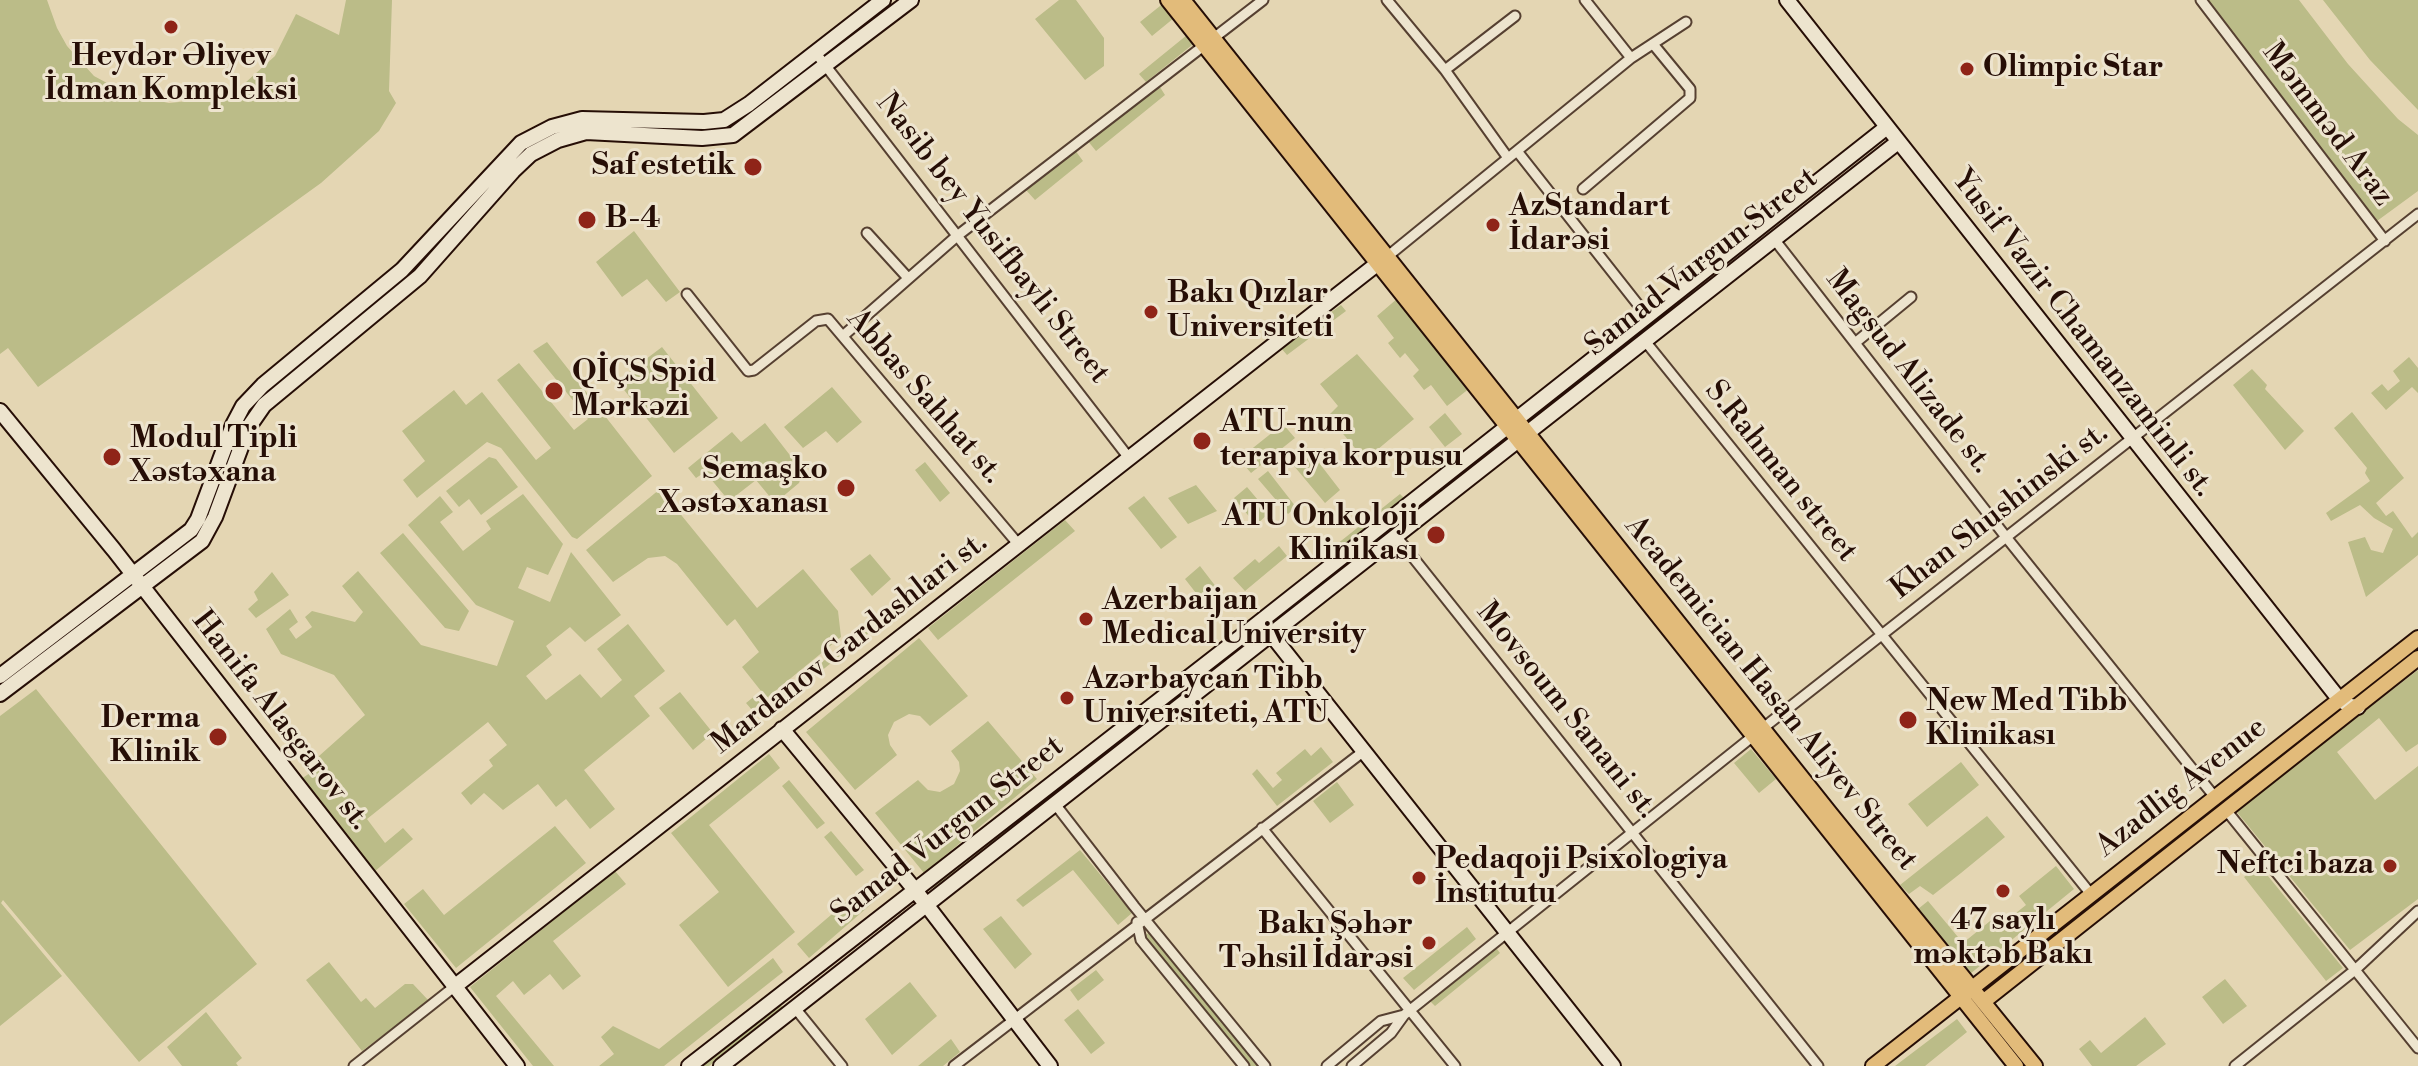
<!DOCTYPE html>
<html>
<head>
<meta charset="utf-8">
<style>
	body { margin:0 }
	canvas { display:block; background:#e4d6b3 }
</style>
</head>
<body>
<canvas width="2418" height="1066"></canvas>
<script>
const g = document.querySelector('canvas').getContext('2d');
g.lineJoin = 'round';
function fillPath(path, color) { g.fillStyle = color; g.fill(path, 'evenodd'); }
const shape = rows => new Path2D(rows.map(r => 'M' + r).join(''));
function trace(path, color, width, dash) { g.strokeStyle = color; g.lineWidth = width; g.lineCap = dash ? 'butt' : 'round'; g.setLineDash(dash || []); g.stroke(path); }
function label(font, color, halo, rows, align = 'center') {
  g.font = font + ' "Libre Bodoni",serif'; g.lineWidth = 6; g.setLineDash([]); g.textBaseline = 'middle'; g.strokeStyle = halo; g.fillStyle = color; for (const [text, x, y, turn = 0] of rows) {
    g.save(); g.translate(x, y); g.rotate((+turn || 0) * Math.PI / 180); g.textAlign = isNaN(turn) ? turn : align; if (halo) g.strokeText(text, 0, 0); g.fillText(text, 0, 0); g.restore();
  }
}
fillPath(shape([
	[0,0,47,0,57,28,67,46,94,76,129,95,169,103,209,99,245,83,275,56,296,14,339,35,346,0,392,0,389,91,396,103,379,131,321,183,38,387,8,348,0,354],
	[1059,0,1076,0,1104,38,1104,66,1085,80,1035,19],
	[2205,0,2299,0,2348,64,2398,119,2418,135,2418,191,2377,221],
	[2323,0,2418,0,2418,110,2370,60],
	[1165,2,1197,41,1146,82,1139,74,1187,35,1174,18,1152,36,1140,22],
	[1158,84,1165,95,1096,151,1087,140],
	[1075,150,1083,161,1035,200,1026,190],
	[634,231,680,292,666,302,647,279,622,297,596,262],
	[1398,298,1470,388,1447,406,1431,385,1424,390,1413,376,1419,370,1405,353,1400,358,1388,343,1394,338,1377,316],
	[1341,305,1346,311,1287,355,1281,348],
	[547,342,652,476,577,539,572,537,501,448,487,442,417,498,403,480,425,461,402,431,454,390,466,405,482,392,536,460,551,448,497,380,519,363,574,430,588,419,533,351],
	[662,347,718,418,674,453,617,381],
	[1357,354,1414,419,1365,460,1328,416,1338,406,1320,384],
	[2409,357,2418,368,2418,393,2412,387,2386,410,2371,393,2382,384,2388,391,2400,381,2393,371],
	[2252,369,2267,385,2265,389,2304,431,2285,450,2233,385],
	[832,387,862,422,837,443,826,431,803,448,784,427],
	[2352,412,2404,478,2376,503,2386,516,2393,511,2412,538,2418,532,2418,555,2366,597,2348,542,2365,537,2371,550,2383,553,2393,529,2374,518,2360,505,2331,521,2326,513,2370,481,2365,473,2367,468,2334,428],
	[1445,413,1462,434,1445,447,1429,427],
	[765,423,803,472,799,483,775,503,756,480,729,501,705,472,696,478,688,468,732,432,741,442],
	[1283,424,1295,438,1251,473,1239,459],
	[1306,446,1340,490,1325,503,1289,460],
	[489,457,496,459,518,487,481,515,469,499,459,507,446,491],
	[925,462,950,493,940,502,915,470],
	[1268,471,1296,507,1288,514,1258,479],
	[1196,485,1217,511,1188,524,1168,498],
	[1247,487,1269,513,1256,525,1234,498],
	[660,489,757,608,803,569,838,611,841,637,752,710,746,703,761,691,742,667,759,652,735,619,727,626,677,564,665,556,648,558,613,582,586,550],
	[523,494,563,544,548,575,527,567,518,588,550,602,571,552,621,615,585,642,570,627,546,646,552,655,526,676,546,700,580,674,601,698,622,680,597,649,628,624,665,671,634,696,650,716,584,770,615,809,590,829,566,799,556,807,538,784,503,810,484,793,471,805,461,793,493,766,489,760,507,745,488,722,367,819,385,843,403,828,413,839,374,872,301,779,316,769,319,756,365,715,334,675,281,654,266,629,290,609,298,622,289,629,296,639,312,627,305,617,312,611,355,622,363,612,342,586,358,571,421,645,497,666,514,621,476,605,408,525,440,496,453,512,440,522,463,551,491,529,486,521],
	[1400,494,1405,499,1328,562,1322,556],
	[1144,496,1177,537,1161,549,1128,508],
	[1425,499,1427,502,1290,612,1288,610],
	[1065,520,1075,531,938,640,928,628],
	[403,533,469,611,459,631,445,628,380,553],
	[1279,546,1287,556,1245,591,1233,578,1255,559,1259,563],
	[870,554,891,579,872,596,850,569],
	[1200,566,1230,605,1214,616,1185,579],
	[272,572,289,595,256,618,248,609,258,600,254,592],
	[891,607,895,612,761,719,757,714],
	[919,638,968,696,930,726,920,716,909,714,894,722,888,735,890,745,897,755,855,790,806,732],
	[1246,641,1249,643,935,889,932,886],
	[2418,670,2418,744,2406,752,2379,718,2337,752,2375,800,2418,766,2418,899,2350,950,2236,811],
	[36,689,257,964,139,1062,3,900,1,903,62,976,0,1026,0,716],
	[680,692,713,733,693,750,659,708],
	[988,721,1037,779,924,873,875,813,918,780,928,790,940,792,954,784,960,771,959,762,951,751],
	[1321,747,1333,762,1277,806,1252,774,1257,769,1273,788,1282,780,1276,773,1305,749,1311,756],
	[1751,749,1776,779,1759,793,1734,763],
	[769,754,780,768,709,825,795,932,728,987,679,925,719,892,671,833],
	[1961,762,1979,785,1927,827,1908,804],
	[789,780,825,823,817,829,782,786],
	[1337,782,1354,805,1330,823,1313,801],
	[1987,816,2005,837,1961,873,1933,895,1920,886,1909,894,1900,885],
	[555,826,586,863,456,968,404,904,423,889,444,915],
	[831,831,864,870,856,876,824,837],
	[1080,850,1132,913,1118,925,1073,870,1023,907,1016,900],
	[2259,865,2343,968,2326,981,2244,877],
	[2056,866,2074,889,1970,974,1918,909,1928,901,1963,943,1995,917,2002,924,2026,905,2019,896],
	[615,871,626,884,553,941,581,976,563,990,550,974,524,995,513,981,496,996,554,1066,533,1066,470,987],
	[873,879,884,893,809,958,797,944],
	[1001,916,1032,954,1015,969,983,929],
	[1467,927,1476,939,1414,990,1403,978],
	[1150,932,1259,1066,1249,1066,1144,936],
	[1494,945,1500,953,1435,1006,1428,999],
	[773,958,783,972,664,1066,599,1066,614,1054,601,1037,613,1026,659,1049],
	[329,962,361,1002,366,998,375,1008,405,984,413,984,429,1001,362,1051,306,980],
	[1096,970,1104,980,1078,1001,1070,990],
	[2225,979,2247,1006,2223,1024,2202,997],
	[910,982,937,1016,892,1055,865,1019],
	[779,1003,783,1008,709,1066,699,1066],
	[1078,1009,1105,1043,1091,1054,1064,1020],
	[206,1012,242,1058,236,1063,238,1066,182,1066,167,1047],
	[2145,1017,2166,1044,2136,1066,2092,1066,2079,1049,2090,1040,2101,1053],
	[1957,1019,1967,1032,1925,1066,1895,1066],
	[951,1039,960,1052,943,1066,918,1066]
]), '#bbbc88');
const street = shape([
	[1387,0,1445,70,1508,158],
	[1585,0,1631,58],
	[2201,0,2385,241],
	[815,52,1129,458],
	[1445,70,1515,16],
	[1517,151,1647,316],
	[1583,189,1690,98,1690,89,1653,44],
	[867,233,908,278],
	[1774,239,2006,537,2214,796],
	[1388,256,1631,58,1686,22],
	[687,294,748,371,754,370,816,321,828,319,1019,545],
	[844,335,957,236,1263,0],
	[1645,341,2090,893],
	[1855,343,1911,297],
	[1396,536,1818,1066],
	[1055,804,1134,906,1265,1066],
	[2226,810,2418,1048],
	[1262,828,1455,1066],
	[1137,922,1141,940,1244,1066],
	[795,1008,842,1066],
	[354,1066,454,987],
	[954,1066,1364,751],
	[1327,1066,1381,1021,1404,1015,1772,721,2418,214],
	[1352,1066,1391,1033,1404,1015],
	[2235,1066,2355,970,2418,911]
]);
const secondary = shape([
	[1787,0,2339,699,2350,706,2358,707],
	[0,411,114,550,517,1066],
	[1267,629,1613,1066],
	[0,676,191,530,198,519,233,425,243,406,263,385,402,270,521,143,552,127,582,119,704,122,724,120,749,104,883,0],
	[0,694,202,541,215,517,248,428,264,405,420,276,513,171,531,154,558,140,586,132,702,138,733,135,911,0],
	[782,729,915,890,1050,1066],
	[454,987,1377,264],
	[689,1066,1247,632,1887,127],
	[721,1066,1898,142]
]);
const primary = shape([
	[1168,0,2016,1066],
	[1183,0,1830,813,2035,1066],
	[1983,1002,2418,658],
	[1873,1066,2418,638]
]);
trace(street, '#564031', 13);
trace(secondary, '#260e06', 18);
trace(primary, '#260e06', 18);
trace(street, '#ede4ce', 9);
trace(secondary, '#ede4ce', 14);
trace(primary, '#e2bb7a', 14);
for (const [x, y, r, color] of [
	[171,27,8,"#8f2418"],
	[1967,69,8,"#8f2418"],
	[753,167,10,"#8f2418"],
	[587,220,10,"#8f2418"],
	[1493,225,8,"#8f2418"],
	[1151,312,8,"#8f2418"],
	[554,391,10,"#8f2418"],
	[1202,441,10,"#8f2418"],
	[112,457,10,"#8f2418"],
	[846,488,10,"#8f2418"],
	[1436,535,10,"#8f2418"],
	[1086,619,8,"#8f2418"],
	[1067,698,8,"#8f2418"],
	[1908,720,10,"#8f2418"],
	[218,737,10,"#8f2418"],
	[2390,866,8,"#8f2418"],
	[1419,878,8,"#8f2418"],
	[2003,891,8,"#8f2418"],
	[1429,943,8,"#8f2418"]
]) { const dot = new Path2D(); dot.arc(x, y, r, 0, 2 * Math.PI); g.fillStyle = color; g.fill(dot); trace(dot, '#ede4ce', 3); }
label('bold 30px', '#260e06', '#ede4ce', [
	["Heydər Əliyev",171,58,"center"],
	["İdman Kompleksi",171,92,"center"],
	["Olimpic Star",1983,69],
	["Saf estetik",735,167,"right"],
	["AzStandart",1509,208],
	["İdarəsi",1509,242],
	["B-4",605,220],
	["Bakı Qızlar",1167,295],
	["Universiteti",1167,329],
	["QİÇS Spid",572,374],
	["Mərkəzi",572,408],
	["ATU-nun",1220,424],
	["terapiya korpusu",1220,458],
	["Modul Tipli",130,440],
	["Xəstəxana",130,474],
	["Semaşko",828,471,"right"],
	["Xəstəxanası",828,505,"right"],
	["ATU Onkoloji",1418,518,"right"],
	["Klinikası",1418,552,"right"],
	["Azerbaijan",1102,602],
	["Medical University",1102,636],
	["Azərbaycan Tibb",1083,681],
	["Universiteti, ATU",1083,715],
	["New Med Tibb",1926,703],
	["Klinikası",1926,737],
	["Derma",200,720,"right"],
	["Klinik",200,754,"right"],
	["Pedaqoji Psixologiya",1435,861],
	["İnstitutu",1435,895],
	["Neftci baza",2374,866,"right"],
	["47 saylı",2003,922,"center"],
	["məktəb Bakı",2003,956,"center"],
	["Bakı Şəhər",1413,926,"right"],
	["Təhsil İdarəsi",1413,960,"right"]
], 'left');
label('30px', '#260e06', '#ede4ce', [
	["Məmməd Araz",2327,125,53],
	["Nasib bey Yusifbayli Street",992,239,52],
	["Samad Vurgun Street",1702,263,-38],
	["Yusif Vazir Chamanzaminli st.",2082,334,52],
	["Magsud Alizade st.",1908,372,52],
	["Abbas Sahhat st.",924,397,49],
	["S.Rahman street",1780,472,51],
	["Khan Shushinski st.",2000,512,-38],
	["Mardanov Gardashlari st.",850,644,-38],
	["Academician Hasan Aliyev Street",1770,694,51],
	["Movsoum Sanani st.",1566,711,51],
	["Hanifa Alasgarov st.",280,721,52],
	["Azadlig Avenue",2182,788,-38],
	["Samad Vurgun Street",948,831,-38]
]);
</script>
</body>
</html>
